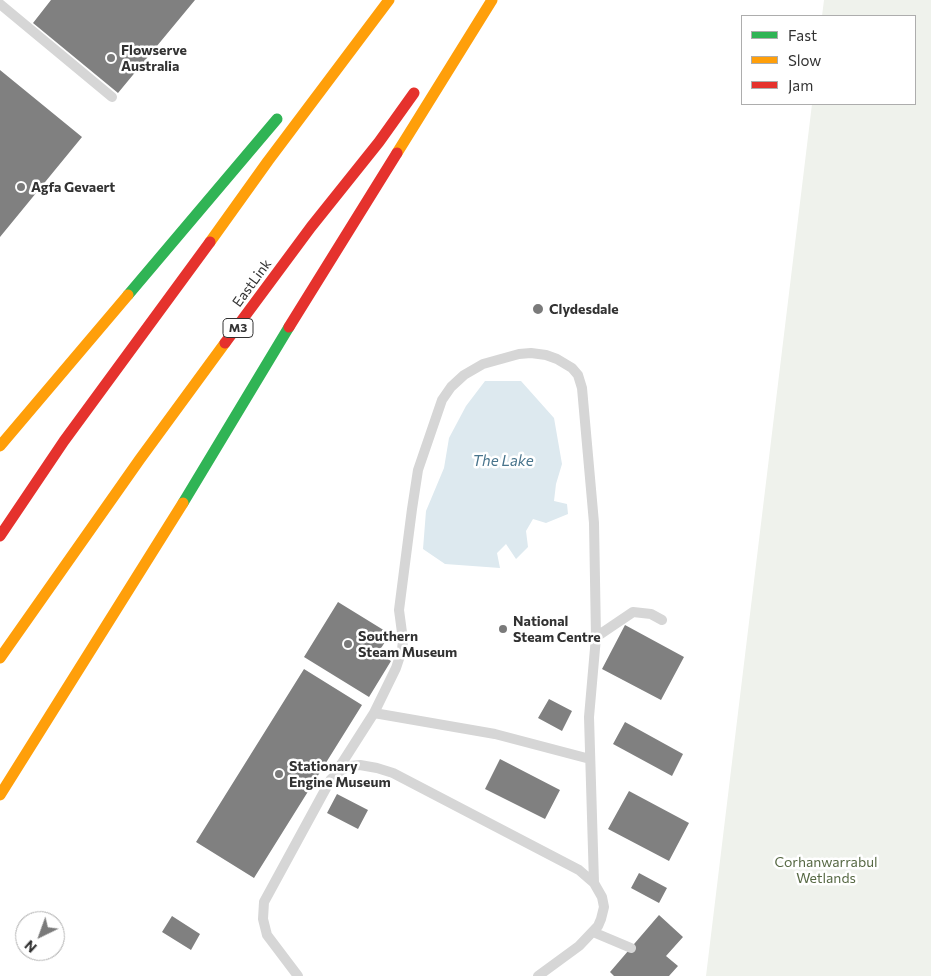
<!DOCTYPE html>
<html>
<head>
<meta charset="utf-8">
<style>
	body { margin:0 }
	#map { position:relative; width:931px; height:976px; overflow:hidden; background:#fff; font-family:Commissioner,sans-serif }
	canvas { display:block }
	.legend { position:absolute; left:741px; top:15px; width:175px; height:90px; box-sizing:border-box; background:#fff; border:1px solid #adadad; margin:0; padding:6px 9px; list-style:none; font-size:15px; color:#323232 }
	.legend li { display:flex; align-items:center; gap:10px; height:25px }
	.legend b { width:25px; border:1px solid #adadad }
	.north { position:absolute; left:15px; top:911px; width:50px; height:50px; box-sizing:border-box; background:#fff; border:1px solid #adadad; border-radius:50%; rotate:222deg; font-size:14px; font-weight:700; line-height:20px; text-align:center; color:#323232 }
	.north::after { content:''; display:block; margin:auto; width:18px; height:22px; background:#7a7a7a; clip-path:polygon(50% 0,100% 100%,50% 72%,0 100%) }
</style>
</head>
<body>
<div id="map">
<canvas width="931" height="976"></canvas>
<ul class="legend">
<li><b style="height:6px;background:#30b455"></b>Fast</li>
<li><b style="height:6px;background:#ff9f0a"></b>Slow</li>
<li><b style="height:6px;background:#e5322d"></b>Jam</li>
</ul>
<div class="north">N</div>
</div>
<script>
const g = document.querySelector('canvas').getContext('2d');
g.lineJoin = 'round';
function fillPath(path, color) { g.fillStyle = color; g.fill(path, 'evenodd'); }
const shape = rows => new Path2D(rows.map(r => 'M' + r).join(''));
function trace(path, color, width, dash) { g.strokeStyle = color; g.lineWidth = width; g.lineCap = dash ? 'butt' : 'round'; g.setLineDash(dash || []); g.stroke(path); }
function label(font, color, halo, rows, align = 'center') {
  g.font = font + ' Commissioner,sans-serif'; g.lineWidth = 5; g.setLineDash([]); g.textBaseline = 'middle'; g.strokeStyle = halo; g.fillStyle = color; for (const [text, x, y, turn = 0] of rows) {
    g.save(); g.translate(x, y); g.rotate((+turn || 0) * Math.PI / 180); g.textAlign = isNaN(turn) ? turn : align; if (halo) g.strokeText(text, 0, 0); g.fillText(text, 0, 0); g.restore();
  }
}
fillPath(shape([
	[824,0,931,0,931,976,706,976,812,104,915,104,915,16,822,16]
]), '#eff2ec');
fillPath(shape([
	[485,381,521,381,554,418,562,464,556,484,554,501,567,504,568,514,546,523,533,519,526,531,528,547,516,559,506,544,497,553,500,568,445,564,423,549,426,511,444,468,449,438,466,406]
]), '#dde9ef');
fillPath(shape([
	[51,0,195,0,118,93,33,23],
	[0,70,82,137,0,237],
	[338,602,390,634,378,653,391,661,369,697,304,657],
	[625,625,684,657,661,700,602,669],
	[304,669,362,705,254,878,196,842],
	[549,699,572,711,562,731,538,718],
	[625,722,683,754,672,776,613,744],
	[500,759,560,790,545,819,485,789],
	[629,791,689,823,669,861,608,829],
	[337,794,368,810,358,829,327,813],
	[639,873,667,888,659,903,631,888],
	[659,915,683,937,666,956,678,966,669,976,614,976,610,972],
	[172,916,200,934,191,950,162,932]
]), '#808080');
trace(shape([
	[0,4,112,97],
	[596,637,633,612,651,614,662,620],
	[374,713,396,668,402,650,403,640,399,610,412,509,418,470,442,400,451,387,464,375,483,364,519,354,531,353,546,355,557,359,572,368,578,375,582,388,594,523,596,637,589,717,594,883],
	[335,774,374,713,495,734,590,759],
	[593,932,631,948],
	[298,976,267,935,263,919,264,902,331,779,342,770,350,766,360,765,377,768,393,773,579,870,594,883,602,897,604,907,601,919,598,926,579,946,538,976]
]), '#d6d6d6', 10);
trace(shape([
	[128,295,277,119],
	[183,503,289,327]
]), '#30b455', 11);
trace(shape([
	[397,153,492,0],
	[210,242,268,161,389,0],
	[0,446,128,295],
	[0,658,140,459,225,343],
	[0,795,183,503]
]), '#ff9f0a', 11);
trace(shape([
	[289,327,397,153],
	[225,343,311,227,379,142,414,93],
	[0,536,64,441,210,242]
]), '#e5322d', 11);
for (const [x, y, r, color] of [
	[111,58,5,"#7a7a7a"],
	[21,187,5,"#7a7a7a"],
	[538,309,6,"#7a7a7a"],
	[503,629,5,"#7a7a7a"],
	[348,644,5,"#7a7a7a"],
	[279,774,5,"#7a7a7a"]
]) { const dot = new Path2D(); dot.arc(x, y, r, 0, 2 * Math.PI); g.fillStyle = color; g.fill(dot); trace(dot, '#fff', 2); }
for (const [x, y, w] of [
	[238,328,30]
]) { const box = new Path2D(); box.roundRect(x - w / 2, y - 9.5, w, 19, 4); g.fillStyle = '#fff'; g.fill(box); trace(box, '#323232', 1); }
label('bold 12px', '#323232', null, [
	["M3",238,328]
]);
label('bold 14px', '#323232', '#fff', [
	["Flowserve",121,50],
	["Australia",121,66],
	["Agfa Gevaert",31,187],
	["Clydesdale",549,309],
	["National",513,621],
	["Steam Centre",513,637],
	["Southern",358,636],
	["Steam Museum",358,652],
	["Stationary",289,766],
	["Engine Museum",289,782]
], 'left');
label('14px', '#323232', '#fff', [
	["EastLink",252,283,-54]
]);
label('14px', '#576944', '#fff', [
	["Corhanwarrabul",826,862],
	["Wetlands",826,878]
]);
label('italic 15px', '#48748c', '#fff', [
	["The Lake",503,461]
]);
</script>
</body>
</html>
